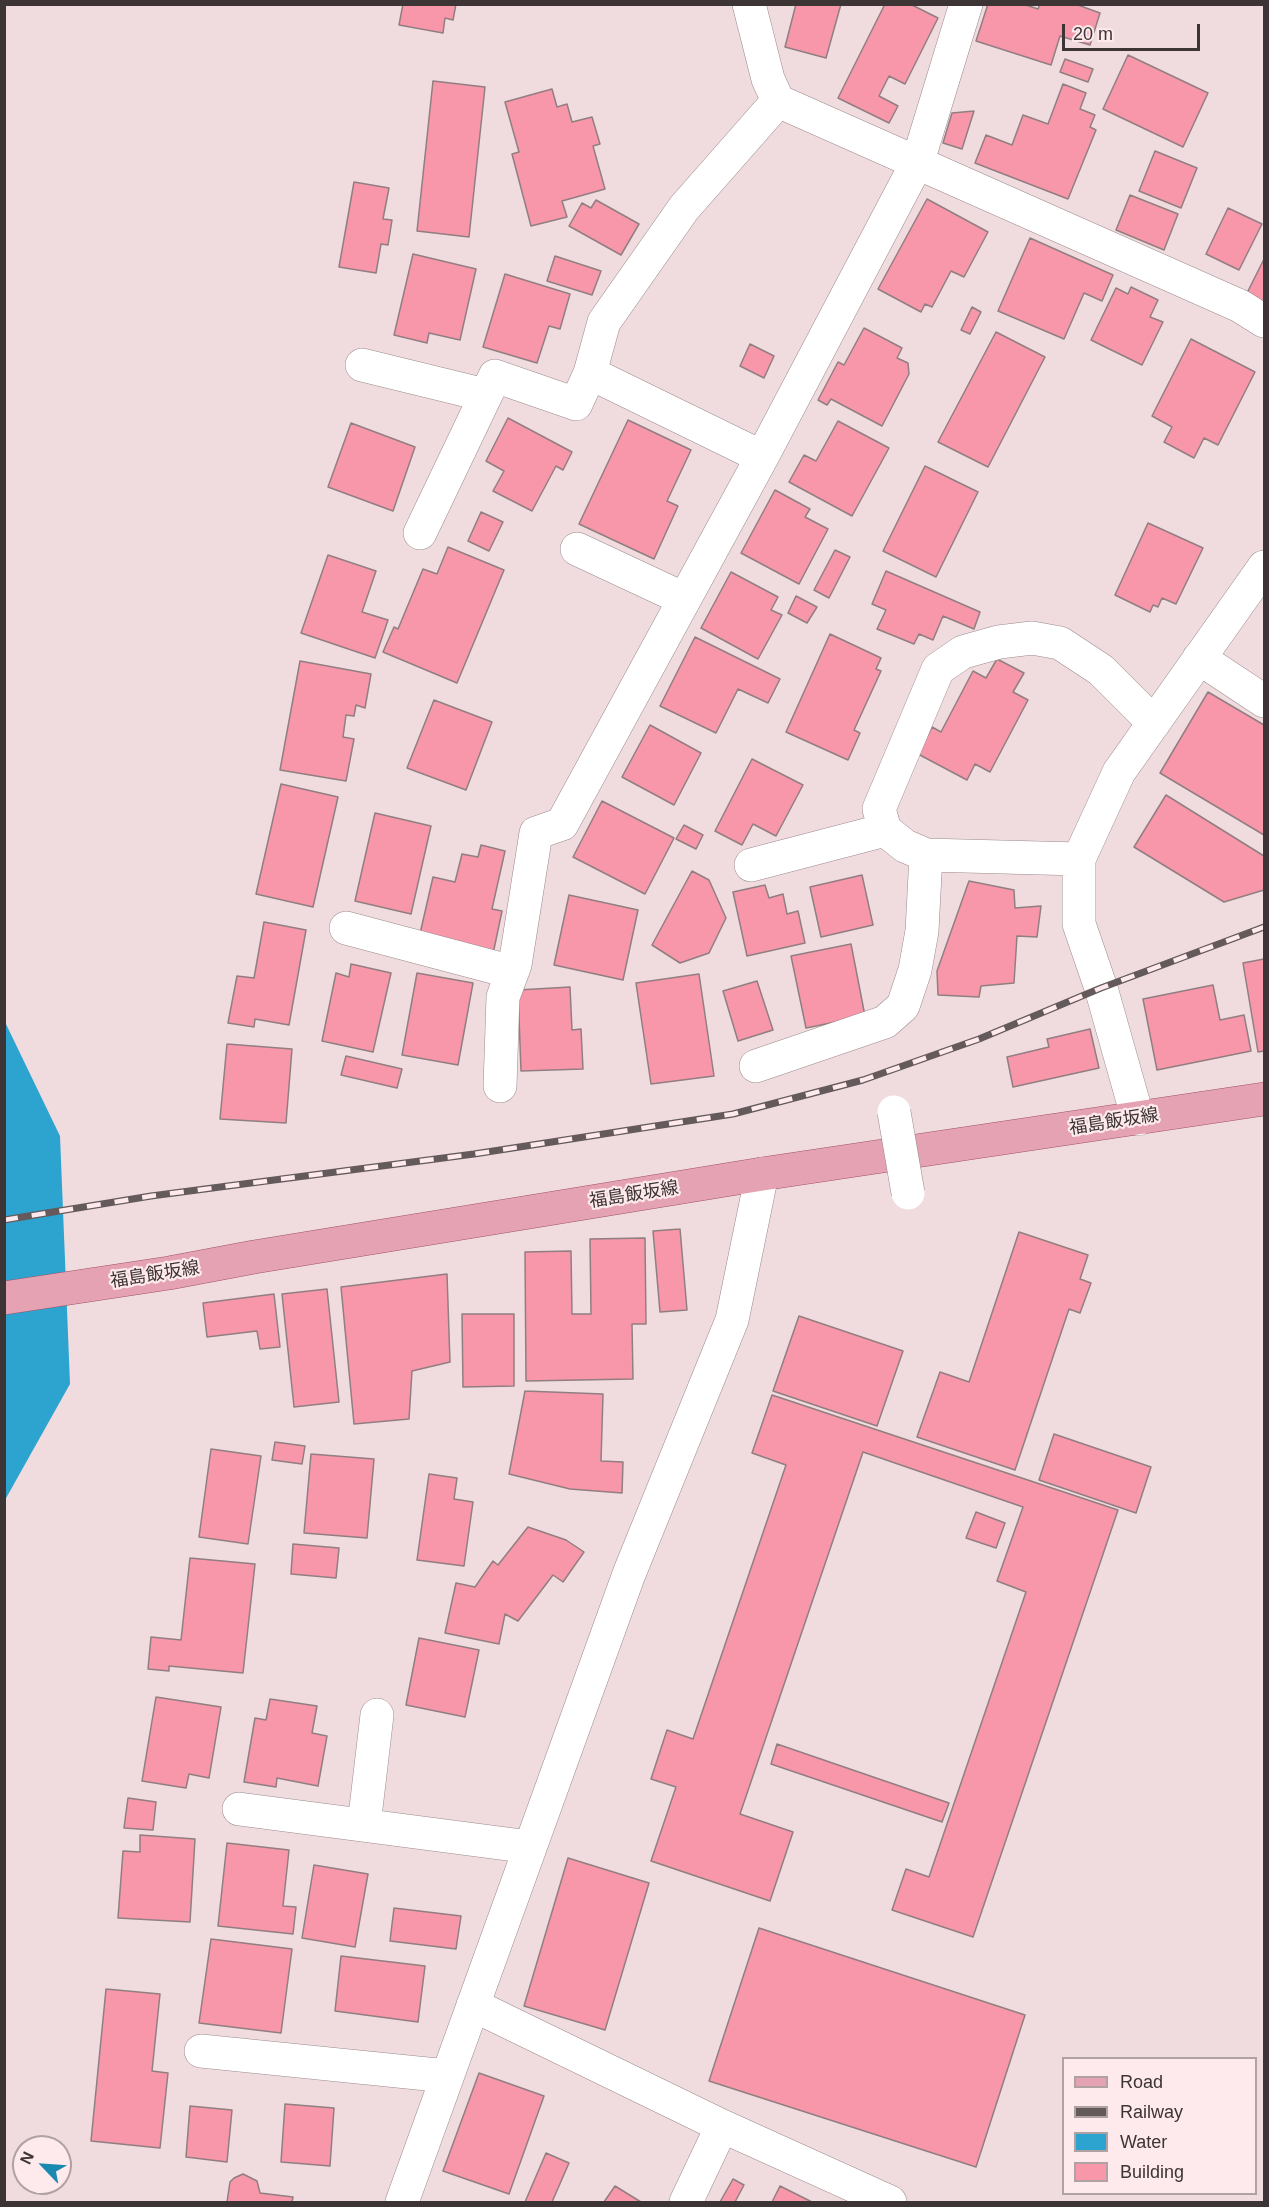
<!DOCTYPE html>
<html>
<head>
<meta charset="utf-8">
<style>
	body { margin:0 }
	#map { position:relative; width:1269px; height:2207px; overflow:hidden; background:#f0dcdf; font-family:Arial,sans-serif }
	canvas { display:block }
	.frame { position:absolute; inset:0; border:6px solid #3c3435; pointer-events:none }
	.legend { position:absolute; left:1062px; top:2057px; width:195px; height:138px; box-sizing:border-box; background:#fee9ec; border:2px solid #b0a1a3; margin:0; padding:8px 10px; list-style:none; font-size:18px; color:#3c3435 }
	.legend li { display:flex; align-items:center; gap:12px; height:30px }
	.legend b { width:30px; border:2px solid #b0a1a3 }
	.north { position:absolute; left:12px; top:2135px; width:60px; height:60px; box-sizing:border-box; background:#fee9ec; border:2px solid #b0a1a3; border-radius:50%; rotate:295deg; font-size:16px; font-weight:700; line-height:24px; text-align:center; color:#3c3435 }
	.north::after { content:''; display:block; margin:auto; width:21px; height:27px; background:#1a89af; clip-path:polygon(50% 0,100% 100%,50% 72%,0 100%) }
	.scale { position:absolute; left:1062px; top:24px; width:138px; height:27px; box-sizing:border-box; border:3px solid #3c3435; border-top:0; padding-left:8px; font-size:18px; line-height:21px; white-space:nowrap; color:#3c3435; -webkit-text-stroke:4px #fee9ec; paint-order:stroke }
</style>
</head>
<body>
<div id="map">
<canvas width="1269" height="2207"></canvas>
<div class="frame"></div>
<ul class="legend">
<li><b style="height:8px;background:#e5a2b2"></b>Road</li>
<li><b style="height:8px;background:#645a5b"></b>Railway</li>
<li><b style="height:16px;background:#2ca4cf"></b>Water</li>
<li><b style="height:16px;background:#f897aa"></b>Building</li>
</ul>
<div class="north">N</div>
<div class="scale">20 m</div>
</div>
<script>
const g = document.querySelector('canvas').getContext('2d');
g.lineJoin = 'round';
function fillPath(path, color) { g.fillStyle = color; g.fill(path, 'evenodd'); }
const shape = rows => new Path2D(rows.map(r => 'M' + r).join(''));
function trace(path, color, width, dash) { g.strokeStyle = color; g.lineWidth = width; g.lineCap = dash ? 'butt' : 'round'; g.setLineDash(dash || []); g.stroke(path); }
function label(font, color, halo, rows, align = 'center') {
  g.font = font + ' Arial,"Noto Sans JP",sans-serif'; g.lineWidth = 4.5; g.setLineDash([]); g.textBaseline = 'middle'; g.strokeStyle = halo; g.fillStyle = color; for (const [text, x, y, turn = 0] of rows) {
    g.save(); g.translate(x, y); g.rotate((+turn || 0) * Math.PI / 180); g.textAlign = isNaN(turn) ? turn : align; if (halo) g.strokeText(text, 0, 0); g.fillText(text, 0, 0); g.restore();
  }
}
fillPath(shape([
	[5,1022,60,1136,70,1384,5,1500]
]), '#2ca4cf');
const building = shape([
	[403,4,456,4,453,20,445,18,443,33,399,25,403,4],
	[796,4,841,4,826,58,785,47,796,4],
	[885,4,910,4,938,18,905,84,889,76,879,96,898,106,889,123,838,98,885,4],
	[988,4,1023,4,1038,9,1040,4,1075,4,1100,13,1090,45,1060,36,1051,65,976,41,988,4],
	[1128,55,1208,93,1183,147,1103,109,1128,55],
	[1065,59,1093,69,1088,82,1060,72,1065,59],
	[433,81,485,87,469,237,417,231,433,81],
	[1063,84,1086,93,1080,109,1095,115,1090,127,1096,130,1068,199,975,163,986,135,1012,145,1023,115,1048,124,1063,84],
	[552,89,557,107,567,104,572,122,592,117,600,144,593,146,605,189,562,201,567,217,531,226,512,154,519,152,505,102,552,89],
	[974,111,962,149,943,143,952,113,974,111],
	[1155,151,1197,168,1181,208,1139,191,1155,151],
	[354,182,389,188,383,219,392,220,388,245,381,244,376,273,339,267,354,182],
	[1130,195,1178,214,1164,250,1116,230,1130,195],
	[927,199,988,232,964,277,951,271,932,307,925,304,921,312,878,289,927,199],
	[596,200,639,224,621,255,569,226,582,203,591,208,596,200],
	[1228,208,1262,224,1239,270,1206,254,1228,208],
	[1030,238,1113,275,1102,301,1084,293,1064,339,998,311,1030,238],
	[413,254,476,269,460,340,429,333,427,343,394,335,413,254],
	[555,256,601,271,592,295,547,281,555,256],
	[1264,259,1264,302,1247,293,1264,259],
	[505,274,570,294,560,329,549,326,537,363,483,347,505,274],
	[1131,287,1158,300,1150,317,1163,322,1142,365,1091,340,1116,288,1128,294,1131,287],
	[972,307,981,312,970,334,961,330,972,307],
	[864,328,902,348,897,358,908,363,909,374,882,426,831,399,827,405,818,400,838,362,844,365,864,328],
	[996,332,1045,357,988,467,938,442,996,332],
	[1191,339,1255,372,1218,445,1204,438,1194,458,1164,442,1172,427,1152,416,1191,339],
	[750,344,774,356,764,378,740,366,750,344],
	[508,418,572,452,563,470,556,466,532,511,493,491,504,471,486,461,508,418],
	[628,420,691,450,667,501,678,506,654,559,579,524,628,420],
	[838,421,889,448,852,516,789,482,804,455,816,461,838,421],
	[351,423,415,447,393,511,328,487,351,423],
	[925,466,978,492,936,577,883,551,925,466],
	[775,490,810,509,805,517,828,529,799,584,741,553,775,490],
	[481,512,503,522,489,551,468,541,481,512],
	[1148,523,1203,548,1176,604,1162,598,1158,607,1153,605,1150,612,1115,595,1148,523],
	[448,547,504,570,457,683,383,652,394,627,398,629,423,569,437,574,448,547],
	[835,550,850,557,829,598,814,590,835,550],
	[328,555,376,571,362,612,388,620,375,658,301,633,328,555],
	[886,571,980,612,974,629,943,616,933,640,919,634,914,644,877,629,886,610,872,604,886,571],
	[731,572,778,597,771,610,782,615,758,659,701,628,731,572],
	[796,596,817,607,807,623,788,613,796,596],
	[830,634,881,658,876,669,881,671,854,730,860,733,848,760,786,732,830,634],
	[695,637,780,679,768,703,738,689,716,733,660,706,695,637],
	[997,659,1024,673,1013,692,1028,700,990,772,975,764,967,780,918,754,932,727,941,732,973,671,986,678,997,659],
	[300,661,371,674,365,708,356,705,354,716,346,715,343,737,354,739,346,781,280,770,300,661],
	[1208,692,1264,725,1264,835,1160,773,1208,692],
	[434,700,492,722,466,790,407,768,434,700],
	[650,725,701,753,674,805,622,777,650,725],
	[752,759,803,785,776,836,753,824,742,845,715,831,752,759],
	[281,784,338,797,313,907,256,894,281,784],
	[1166,795,1264,856,1264,890,1224,902,1134,847,1166,795],
	[602,801,674,838,645,894,573,857,602,801],
	[375,813,431,826,411,914,355,901,375,813],
	[684,825,703,835,696,849,676,839,684,825],
	[481,845,505,851,492,909,502,911,493,954,419,938,433,877,455,882,462,854,478,857,481,845],
	[692,871,709,880,726,918,709,953,680,963,652,945,692,871],
	[862,875,873,925,821,937,810,887,862,875],
	[969,881,1014,890,1015,908,1041,906,1037,937,1017,936,1014,983,981,986,979,997,938,995,937,971,969,881],
	[765,885,769,898,783,894,787,914,798,911,805,943,747,956,733,892,765,885],
	[569,895,638,910,623,980,554,965,569,895],
	[264,922,306,930,289,1025,255,1019,254,1027,228,1023,237,976,254,978,264,922],
	[851,944,865,1016,806,1028,791,956,851,944],
	[1264,959,1264,1051,1258,1052,1243,963,1264,959],
	[351,964,391,973,373,1052,322,1041,336,973,349,977,351,964],
	[417,973,473,983,458,1065,402,1055,417,973],
	[699,974,714,1076,651,1084,636,983,699,974],
	[757,981,773,1030,738,1041,723,991,757,981],
	[1213,985,1220,1020,1244,1015,1251,1051,1157,1070,1143,999,1213,985],
	[570,987,572,1030,581,1029,583,1069,521,1071,518,990,570,987],
	[1090,1029,1099,1068,1013,1087,1007,1057,1049,1047,1047,1039,1090,1029],
	[227,1044,292,1049,286,1123,220,1119,227,1044],
	[346,1056,402,1069,397,1088,341,1075,346,1056],
	[680,1229,687,1310,660,1312,653,1231,680,1229],
	[1019,1232,1088,1255,1080,1279,1091,1283,1080,1313,1069,1309,1015,1470,917,1437,940,1372,969,1382,1019,1232],
	[645,1238,646,1324,632,1324,633,1379,526,1381,525,1252,571,1251,572,1314,591,1314,590,1239,645,1238],
	[447,1274,450,1362,412,1371,409,1419,354,1424,341,1287,447,1274],
	[327,1289,339,1402,294,1407,282,1294,327,1289],
	[274,1294,280,1347,260,1349,257,1331,207,1337,203,1303,274,1294],
	[462,1314,514,1314,514,1386,463,1387,462,1314],
	[799,1316,903,1351,877,1426,773,1391,799,1316],
	[525,1391,603,1394,601,1461,623,1462,622,1493,570,1489,509,1474,525,1391],
	[772,1395,1118,1510,973,1937,892,1910,906,1869,929,1877,1026,1592,997,1581,1023,1507,863,1452,740,1814,793,1832,770,1901,651,1861,676,1787,651,1779,667,1730,693,1739,786,1465,752,1453,772,1395],
	[1054,1434,1151,1467,1136,1513,1039,1480,1054,1434],
	[275,1442,305,1446,302,1464,272,1460,275,1442],
	[211,1449,261,1456,248,1544,199,1537,211,1449],
	[311,1454,374,1459,367,1538,304,1533,311,1454],
	[429,1474,457,1478,454,1499,473,1502,464,1566,417,1560,429,1474],
	[976,1512,1005,1523,996,1548,966,1538,976,1512],
	[528,1527,566,1540,584,1552,563,1582,553,1575,518,1621,505,1614,499,1644,445,1633,456,1583,475,1587,493,1561,498,1565,528,1527],
	[293,1544,339,1548,336,1578,291,1574,293,1544],
	[190,1558,255,1564,243,1673,169,1666,169,1671,148,1669,151,1637,181,1640,190,1558],
	[419,1638,479,1650,465,1717,406,1705,419,1638],
	[156,1697,221,1707,209,1778,189,1774,186,1788,142,1781,156,1697],
	[270,1699,317,1706,312,1733,327,1736,318,1786,277,1778,276,1787,244,1782,255,1718,266,1720,270,1699],
	[777,1744,949,1803,942,1822,771,1764,777,1744],
	[128,1798,156,1802,153,1830,124,1828,128,1798],
	[140,1835,195,1839,190,1922,118,1918,123,1851,140,1852,140,1835],
	[227,1843,289,1850,283,1906,296,1907,293,1934,218,1926,227,1843],
	[568,1858,649,1883,605,2030,524,2006,568,1858],
	[314,1865,368,1874,355,1947,302,1938,314,1865],
	[394,1908,461,1916,456,1949,390,1941,394,1908],
	[759,1928,1025,2015,976,2167,709,2081,759,1928],
	[211,1939,292,1949,281,2033,199,2023,211,1939],
	[341,1956,425,1966,418,2022,335,2011,341,1956],
	[106,1989,160,1994,152,2071,168,2073,160,2148,91,2141,106,1989],
	[479,2073,544,2096,509,2194,443,2171,479,2073],
	[285,2104,334,2108,330,2166,281,2162,285,2104],
	[190,2106,232,2110,227,2162,186,2157,190,2106],
	[546,2153,569,2163,552,2202,525,2202,546,2153],
	[243,2174,257,2181,260,2193,293,2197,292,2202,227,2202,230,2182,234,2178,243,2174],
	[733,2179,744,2185,735,2202,720,2202,733,2179],
	[615,2186,641,2202,604,2202,615,2186],
	[780,2186,812,2202,772,2202,780,2186]
]);
fillPath(building, '#f897aa');
trace(building, '#917e81', 1.5);
const minor = shape([
	[749,4,768,79,778,101,1240,306,1264,321],
	[362,365,485,395],
	[590,373,762,457],
	[420,533,495,376,576,404,590,373,604,322,684,208,778,101],
	[577,549,684,599],
	[1199,658,1264,701],
	[1079,859,926,855,905,846,885,830,879,809,938,669,963,652,999,642,1032,638,1060,643,1101,670,1154,723],
	[751,865,885,830],
	[346,928,512,972],
	[756,1066,885,1022,903,1006,915,970,922,931,926,855],
	[500,1086,503,997,515,965,536,833,562,824,762,457,918,161,966,4],
	[1138,1119,1101,988,1079,924,1079,859,1119,772,1264,567],
	[239,1809,530,1847],
	[364,1825,377,1715],
	[473,2005,722,2126,890,2202],
	[201,2051,447,2076],
	[402,2202,629,1574,732,1320,762,1174],
	[686,2202,722,2126]
]);
const major = shape([
	[4,1298,169,1273,254,1257,762,1174,1264,1099]
]);
trace(minor, '#9c8a8c', 34);
trace(major, '#9f5365', 34);
trace(minor, '#fff', 33);
trace(major, '#e5a2b2', 33);
const rail = shape([
	[4,1220,151,1196,474,1154,733,1114,863,1080,979,1039,1101,988,1264,927]
]);
trace(rail, '#645a5b', 7);
trace(rail, '#fee9ec', 4.5, [14]);
const minorBridge = shape([
	[894,1112,908,1193]
]);
trace(minorBridge, '#9c8a8c', 34, []);
trace(minorBridge, '#fff', 33);
label('18px', '#3c3435', '#fee9ec', [
	["福島飯坂線",1114,1122,-9],
	["福島飯坂線",634,1195,-9],
	["福島飯坂線",155,1275,-9]
]);
</script>
</body>
</html>
